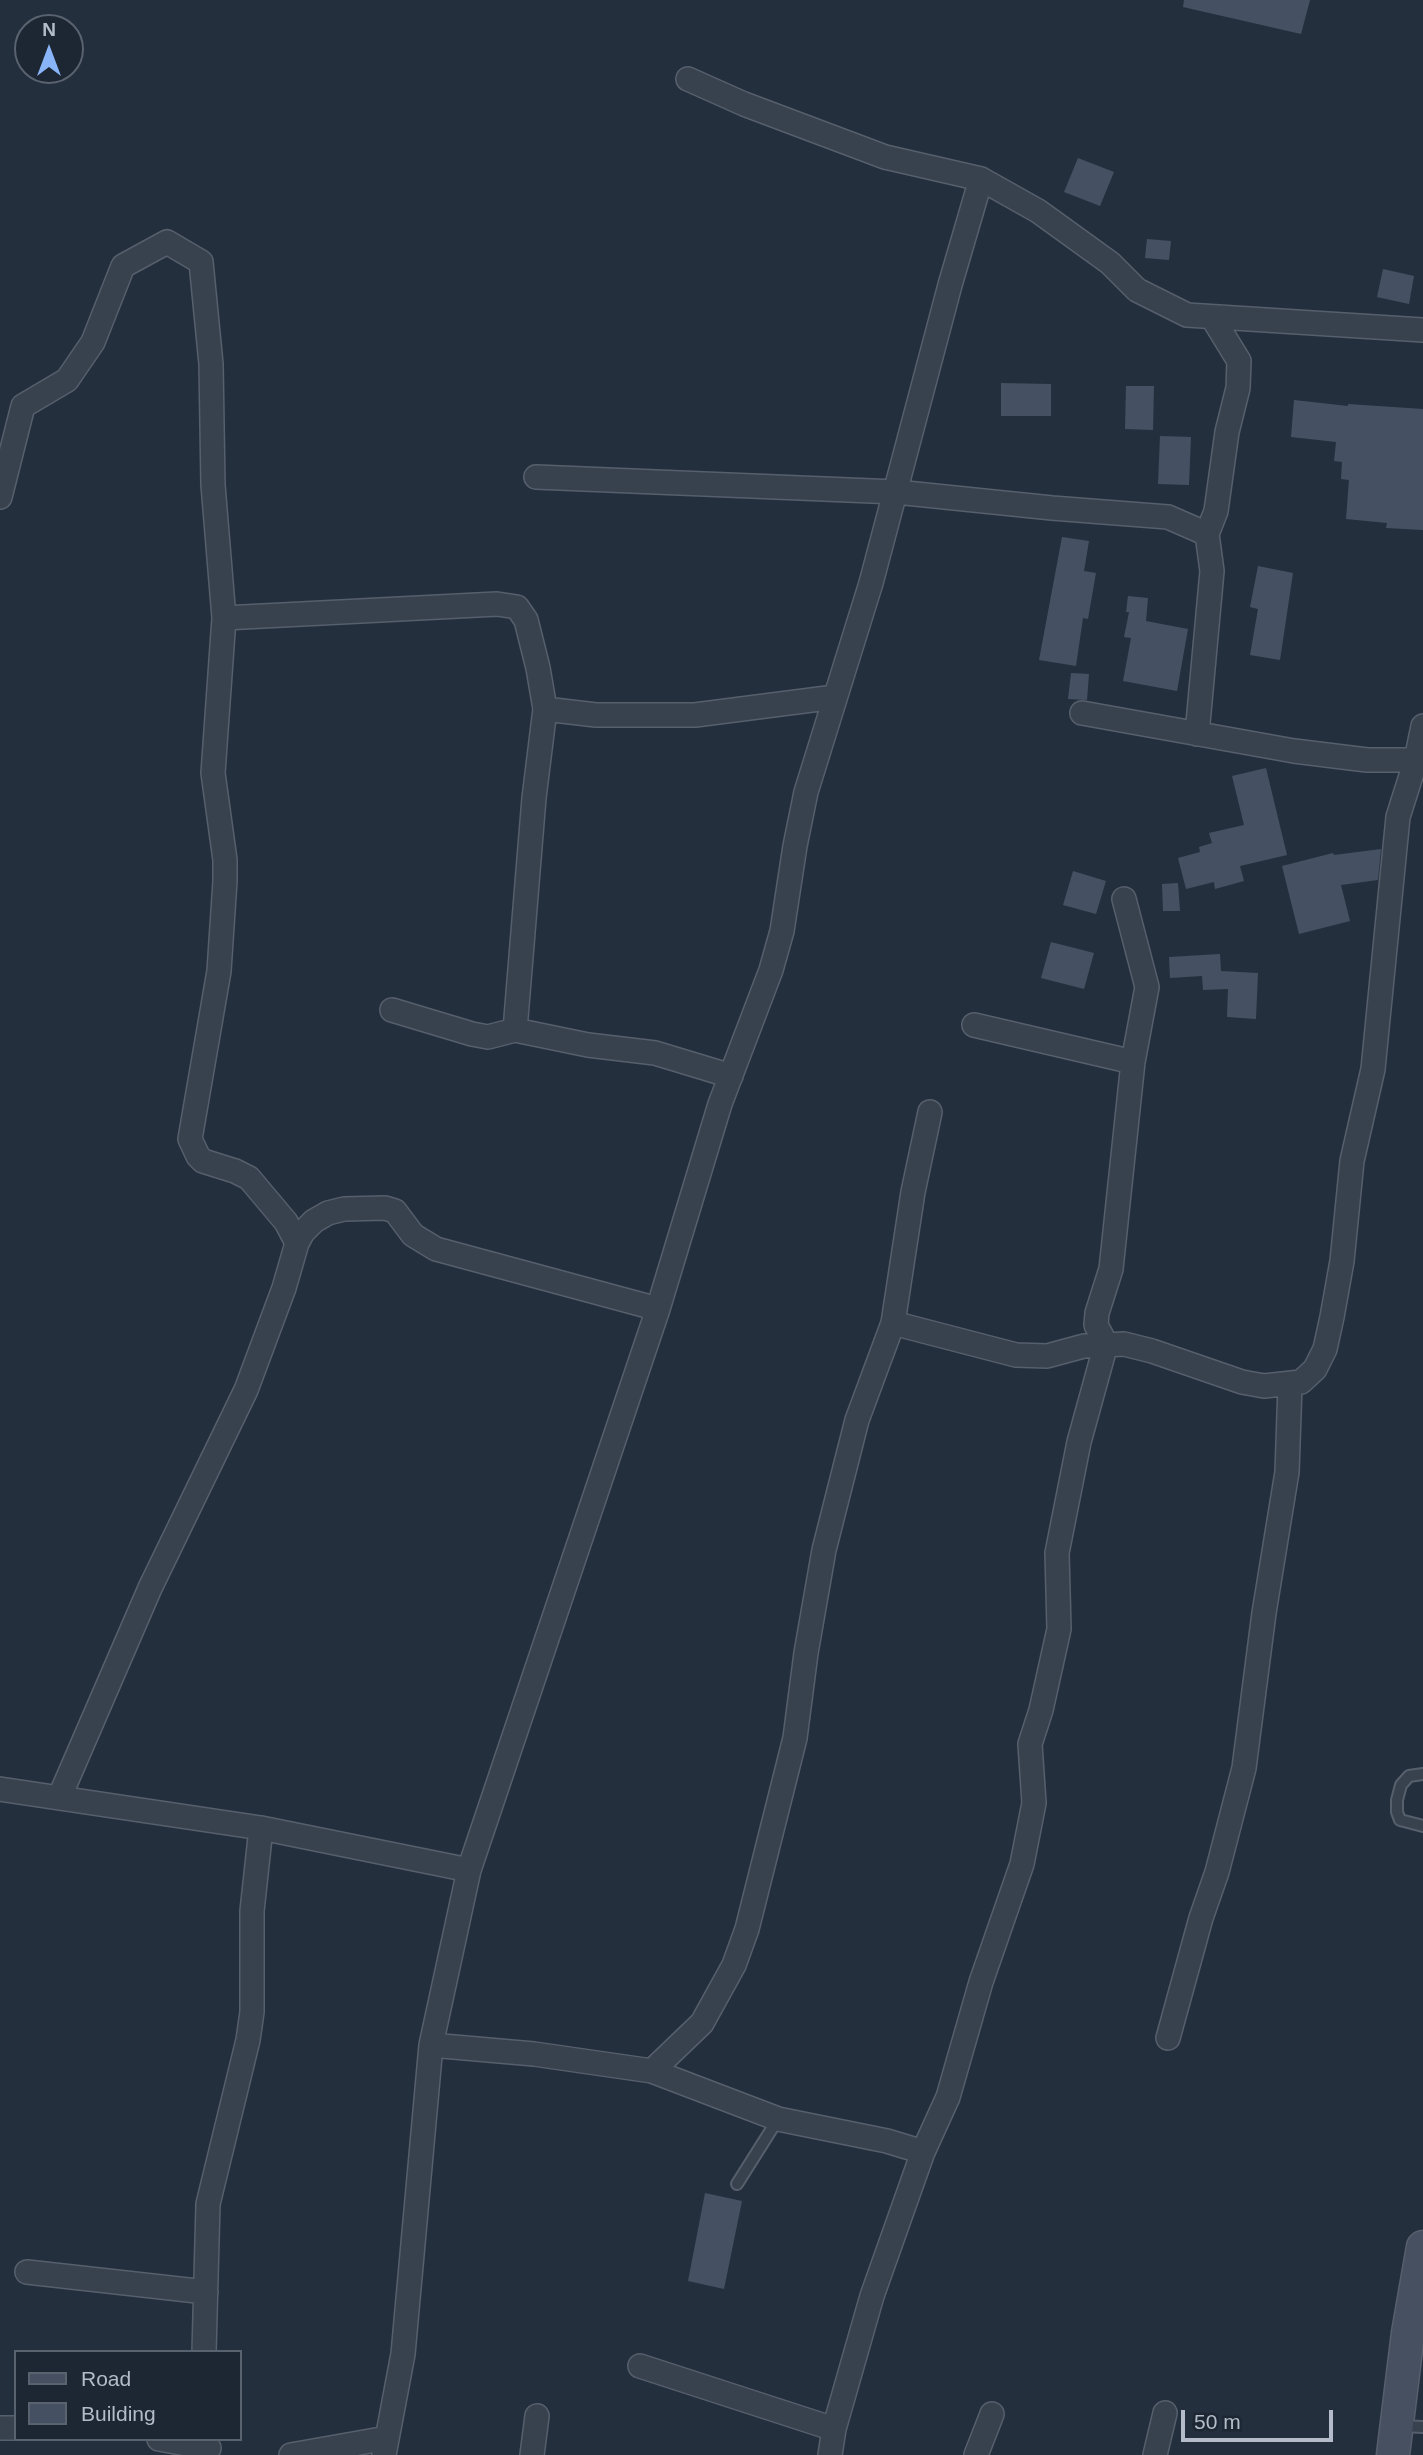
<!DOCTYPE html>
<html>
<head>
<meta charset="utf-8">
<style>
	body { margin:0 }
	#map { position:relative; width:1423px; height:2455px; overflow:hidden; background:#242f3e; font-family:Arial,sans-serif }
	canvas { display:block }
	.legend { position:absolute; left:14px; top:2350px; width:228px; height:91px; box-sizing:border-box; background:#1d2633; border:2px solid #59626f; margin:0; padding:9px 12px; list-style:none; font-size:21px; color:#b4bcc9 }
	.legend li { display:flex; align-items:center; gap:14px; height:35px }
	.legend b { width:35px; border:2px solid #59626f }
	.north { position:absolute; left:14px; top:14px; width:70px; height:70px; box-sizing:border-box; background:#1d2633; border:2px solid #59626f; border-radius:50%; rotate:0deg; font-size:19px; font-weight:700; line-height:28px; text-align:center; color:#b4bcc9 }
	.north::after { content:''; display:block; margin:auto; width:24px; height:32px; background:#8ab4f8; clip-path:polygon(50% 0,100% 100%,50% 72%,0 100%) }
	.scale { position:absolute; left:1181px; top:2410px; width:152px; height:32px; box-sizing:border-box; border:4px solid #b4bcc9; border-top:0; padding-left:9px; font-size:21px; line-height:24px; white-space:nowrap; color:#b4bcc9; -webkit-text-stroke:5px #1d2633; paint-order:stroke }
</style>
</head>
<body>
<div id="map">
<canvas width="1423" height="2455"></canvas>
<ul class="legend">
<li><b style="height:9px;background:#465061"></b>Road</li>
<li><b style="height:19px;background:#455162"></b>Building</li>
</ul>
<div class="north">N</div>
<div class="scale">50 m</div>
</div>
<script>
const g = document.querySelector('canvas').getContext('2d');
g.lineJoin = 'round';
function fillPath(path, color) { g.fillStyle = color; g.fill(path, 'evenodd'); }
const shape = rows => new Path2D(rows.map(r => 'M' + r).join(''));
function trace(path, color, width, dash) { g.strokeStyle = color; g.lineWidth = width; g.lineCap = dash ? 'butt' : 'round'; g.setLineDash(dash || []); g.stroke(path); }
fillPath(shape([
	[1184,0,1310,0,1301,34,1183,7],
	[1078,158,1114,172,1100,206,1064,192],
	[1147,239,1171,241,1169,260,1145,258],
	[1383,269,1414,276,1409,304,1377,297],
	[1001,383,1051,384,1051,416,1001,416],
	[1126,386,1154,386,1153,430,1125,429],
	[1294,400,1348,406,1348,404,1423,409,1423,530,1386,528,1387,523,1346,519,1349,480,1341,479,1342,462,1334,461,1336,442,1291,437],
	[1160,436,1191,437,1189,485,1158,484],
	[1062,537,1089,541,1084,571,1096,573,1088,619,1083,618,1076,666,1039,660],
	[1258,566,1293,573,1280,660,1250,655,1258,609,1250,607],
	[1128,596,1148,598,1146,621,1188,629,1177,691,1123,681,1131,638,1124,637,1129,612,1126,612],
	[1071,673,1089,674,1087,700,1068,699],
	[1266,768,1287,855,1240,866,1244,881,1215,889,1214,882,1186,889,1178,858,1200,852,1199,847,1212,843,1209,833,1244,825,1232,776],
	[1381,849,1378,880,1341,885,1350,921,1299,934,1282,866,1333,853,1334,855],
	[1073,871,1106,881,1096,914,1063,905],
	[1178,883,1180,911,1163,911,1162,884],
	[1051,942,1094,953,1084,989,1041,978],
	[1220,954,1221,971,1258,973,1256,1019,1227,1017,1228,989,1203,990,1202,976,1170,978,1169,957],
	[705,2193,742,2201,724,2289,688,2281]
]), '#455162');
const lane = shape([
	[1423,1774,1409,1776,1401,1785,1397,1800,1397,1812,1400,1820,1423,1826],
	[737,2184,778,2119],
	[1400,2426,1423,2427]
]);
const street = shape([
	[688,79,744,104,885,157,981,179,1038,211,1110,263,1137,290,1187,315,1423,330],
	[536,477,896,492,1052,508,1168,517,1207,534],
	[0,497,23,406,67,380,93,342,123,266,167,242,201,262,211,364,213,485,224,618,213,773,225,860,225,881,219,971,190,1139,198,1156,203,1161,235,1171,249,1178,286,1222,297,1243],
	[224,618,497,604,517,607,526,620,538,668,545,709,534,798,515,1030],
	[545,709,596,715,695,715,835,697],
	[1082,713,1294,751,1367,760,1416,760,1423,758],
	[1197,734,1212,571,1207,534,1216,511,1227,432,1238,388,1239,361,1212,317],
	[392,1010,472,1034,488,1037,515,1030,588,1045,655,1053,731,1076],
	[974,1025,1133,1062],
	[893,1323,1016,1355,1047,1356,1084,1346,1124,1344,1152,1351,1242,1382,1264,1386,1301,1382,1315,1369,1325,1349,1332,1317,1342,1261,1352,1161,1373,1069,1398,817,1416,760,1423,726],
	[0,1789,261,1828,469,1870],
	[60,1796,150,1588,246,1390,284,1288,297,1243,303,1232,314,1221,328,1213,344,1209,385,1208,395,1211,413,1235,436,1249,658,1309],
	[1168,2038,1201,1918,1217,1872,1244,1768,1264,1613,1287,1472,1290,1385],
	[431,2045,534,2054,652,2071,778,2119,887,2141,923,2152,872,2296,834,2429,830,2455],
	[652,2071,702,2023,734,1965,747,1929,795,1738,806,1653,824,1550,857,1420,893,1323,913,1192,930,1112],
	[923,2152,948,2097,981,1982,1022,1864,1034,1803,1030,1744,1041,1710,1059,1629,1057,1553,1079,1442,1106,1344,1096,1325,1097,1313,1111,1269,1133,1062,1147,987,1124,899],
	[27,2272,206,2292],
	[204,2352,208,2204,248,2040,252,2012,252,1911,261,1828],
	[640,2366,834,2429],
	[0,2428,16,2428],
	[159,2439,209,2448],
	[291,2455,387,2438],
	[384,2455,403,2354,431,2045,469,1870,658,1309,720,1104,771,970,782,931,795,846,806,792,871,583,950,285,981,179],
	[532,2455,537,2416],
	[976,2455,992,2414],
	[1155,2455,1165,2413]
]);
const secondary = shape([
	[1393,2455,1408,2333,1423,2247]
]);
trace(lane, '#565f6c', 14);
trace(street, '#565f6c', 26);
trace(secondary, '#565f6c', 35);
trace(lane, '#38414e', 10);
trace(street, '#38414e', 23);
trace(secondary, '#465061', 32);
</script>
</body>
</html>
